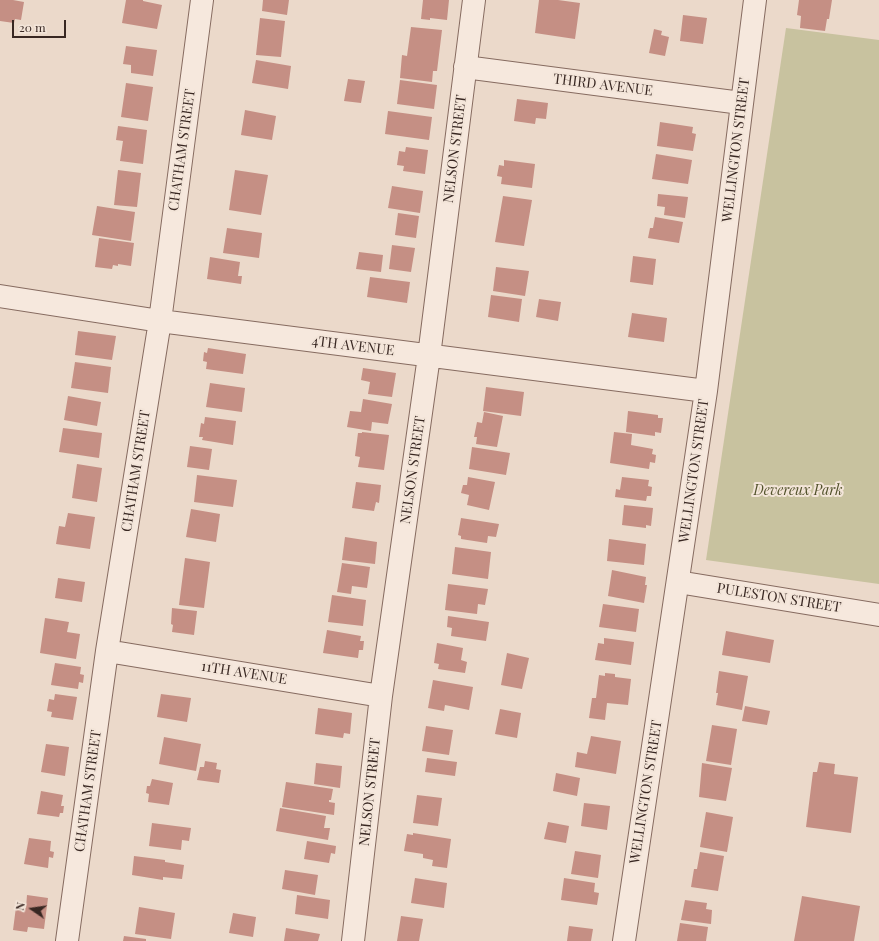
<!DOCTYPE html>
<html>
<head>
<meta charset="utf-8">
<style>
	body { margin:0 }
	#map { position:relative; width:879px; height:941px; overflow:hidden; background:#ebd9ca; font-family:"Playfair Display",serif }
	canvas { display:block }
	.north { position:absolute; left:12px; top:889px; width:40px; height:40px; -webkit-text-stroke:3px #f3e5d9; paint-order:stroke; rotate:283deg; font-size:11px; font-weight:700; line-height:16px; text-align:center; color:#382722 }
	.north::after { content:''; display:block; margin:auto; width:14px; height:18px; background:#382722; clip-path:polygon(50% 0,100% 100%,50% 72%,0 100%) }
	.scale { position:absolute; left:12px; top:20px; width:54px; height:18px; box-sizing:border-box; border:2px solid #382722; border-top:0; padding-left:5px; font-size:12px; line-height:14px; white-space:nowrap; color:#382722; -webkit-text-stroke:3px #f3e5d9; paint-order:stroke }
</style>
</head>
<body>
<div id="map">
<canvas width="879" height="941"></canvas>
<div class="north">N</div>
<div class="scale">20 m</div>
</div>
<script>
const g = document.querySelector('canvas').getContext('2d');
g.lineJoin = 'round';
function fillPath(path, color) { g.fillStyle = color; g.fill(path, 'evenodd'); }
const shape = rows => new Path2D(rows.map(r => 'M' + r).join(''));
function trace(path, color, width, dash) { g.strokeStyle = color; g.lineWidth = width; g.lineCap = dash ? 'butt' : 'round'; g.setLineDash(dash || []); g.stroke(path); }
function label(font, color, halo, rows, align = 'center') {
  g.font = font + ' "Playfair Display",serif'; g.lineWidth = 4; g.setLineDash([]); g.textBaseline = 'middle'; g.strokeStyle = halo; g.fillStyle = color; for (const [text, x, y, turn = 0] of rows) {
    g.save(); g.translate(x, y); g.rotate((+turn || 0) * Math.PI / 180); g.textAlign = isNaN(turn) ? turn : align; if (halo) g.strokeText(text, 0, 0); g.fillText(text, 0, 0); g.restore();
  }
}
fillPath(shape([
	[786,28,879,40,879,584,706,560]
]), '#c8c29f');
fillPath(shape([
	[0,0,13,0,24,2,21,20,15,19,14,23,0,21],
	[126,0,143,0,143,1,162,5,157,29,122,23],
	[263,0,289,0,287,15,262,11],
	[423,0,449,0,447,20,430,18,430,20,421,19],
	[539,0,558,0,580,3,575,39,535,33],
	[799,0,832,0,829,19,827,19,825,31,800,28,801,16,797,15],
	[683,15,707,18,703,44,680,41],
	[260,18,285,21,281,57,256,55],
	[411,27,442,30,437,71,433,71,432,82,400,78,402,55,407,56],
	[654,29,662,31,661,35,669,37,665,56,649,53],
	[126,46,157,50,153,76,131,73,131,65,123,64],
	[256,60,291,66,288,89,252,83],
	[348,79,365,81,361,103,344,101],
	[400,80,437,85,434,109,397,104],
	[126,83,153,87,148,121,121,117],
	[517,99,548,103,546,119,536,118,535,124,514,121],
	[245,110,276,116,272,140,241,135],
	[388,111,432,117,429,140,385,134],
	[660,122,693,127,692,133,696,134,693,151,657,146],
	[118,126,147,130,143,164,120,161,123,141,116,140],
	[406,147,428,150,425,174,403,171,404,166,397,165,399,151,405,152],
	[656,154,692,160,688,184,652,179],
	[504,160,535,164,532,188,501,184,502,177,497,176,499,165,504,166],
	[118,170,141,173,137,207,114,205],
	[235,170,268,175,261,215,229,210],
	[392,186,423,191,420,213,388,208],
	[658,194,688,197,685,218,664,215,665,207,657,206],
	[503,196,532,200,524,246,495,242],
	[97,206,135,212,131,241,92,235],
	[398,213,419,216,416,238,395,235],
	[655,217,683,222,679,243,648,238,650,228,653,228],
	[227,228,262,233,259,258,223,253],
	[99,238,134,243,131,266,118,264,118,266,113,265,112,269,95,267],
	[392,245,415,248,411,272,389,269],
	[359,252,383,255,381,272,356,269],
	[633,256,656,259,653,285,630,282],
	[210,257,240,262,238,276,242,276,241,284,207,279],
	[496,267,529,271,525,296,493,291],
	[370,277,410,282,407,303,367,297],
	[491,295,522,299,519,322,488,317],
	[539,299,561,302,558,321,536,317],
	[632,313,667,318,664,342,628,337],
	[78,331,116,336,112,360,75,355],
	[208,348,246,354,243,374,206,369,207,362,203,361,204,352,207,353],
	[75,362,111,367,108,393,71,388],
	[363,368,396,373,392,397,368,394,370,382,361,380],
	[210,383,245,388,242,412,206,407],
	[486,387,524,392,521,416,483,411],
	[68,396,101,402,97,426,64,420],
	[363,399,392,404,388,424,372,422,371,431,347,427,350,411,361,412],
	[628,411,658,415,658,418,663,418,661,433,655,432,655,436,626,432],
	[484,412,503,416,497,447,476,444,477,437,474,437,477,422,482,423],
	[205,417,236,421,233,445,202,440,203,437,199,437,201,423,204,424],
	[63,428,102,433,99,458,59,452],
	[362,432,389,435,384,470,358,467,360,457,355,456,358,433,362,433],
	[614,432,632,434,631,445,653,449,652,454,656,455,655,463,650,462,649,469,610,463],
	[190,446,212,449,209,470,187,467],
	[472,447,510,453,506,475,469,469],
	[77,464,102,468,97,502,72,498],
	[197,475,237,480,233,507,194,502],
	[468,477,495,482,489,510,467,505,469,495,461,493,463,485,467,485],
	[622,477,649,480,648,486,652,487,651,496,647,496,646,501,615,497,616,489,620,490],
	[356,482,381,485,379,503,376,502,374,511,352,508],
	[624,505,653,508,651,526,646,525,646,528,622,525],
	[191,509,220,514,216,542,186,537],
	[68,513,95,517,90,549,56,544,59,526,65,527],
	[461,518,499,524,496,537,488,536,487,543,461,539,461,536,458,535],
	[345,537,377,542,375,564,342,560],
	[609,539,646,544,644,565,607,561],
	[455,547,491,552,488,579,452,574],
	[185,558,210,562,204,608,179,605],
	[342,563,370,567,367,588,352,586,351,594,337,592],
	[612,570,646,577,645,585,647,585,644,603,608,596],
	[58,578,85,582,82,602,55,598],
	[448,584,488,589,485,605,478,604,477,614,445,610],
	[332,595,366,600,363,626,328,622],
	[603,604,639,609,636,632,599,627],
	[172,608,197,611,194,635,172,632,173,625,171,624],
	[448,616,489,622,486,641,451,636,452,628,447,627],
	[45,618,69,622,67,632,80,634,76,659,40,653],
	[327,630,361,636,360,641,364,641,363,650,359,650,358,658,323,653],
	[726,631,774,640,770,663,722,655],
	[604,638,634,642,631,665,595,660,598,643,604,644],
	[437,643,463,648,461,660,467,662,465,673,438,669,439,664,434,663],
	[507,653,529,658,522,689,501,685],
	[55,663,81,667,80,674,84,675,83,683,79,682,78,689,51,685],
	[719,671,748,676,742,710,716,705,718,693,716,693],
	[605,673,615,674,615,677,631,679,628,705,607,703,605,720,589,718,592,698,596,698,599,675,605,676],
	[433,680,473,687,469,710,445,705,444,711,428,708],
	[55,694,77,697,73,720,51,717,52,712,47,711,49,699,54,700],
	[161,694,191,698,187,722,157,717],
	[745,706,770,711,767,725,742,721],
	[318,708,352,713,350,734,344,733,343,738,315,734],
	[500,709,521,713,517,738,495,734],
	[712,725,737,729,731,765,706,761],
	[426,726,453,730,449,755,422,751],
	[591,736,621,741,616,774,575,767,577,752,587,754],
	[164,737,201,744,196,771,159,764],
	[46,744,69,747,65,776,41,772],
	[427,758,457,762,455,776,425,772],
	[205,761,217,763,216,769,221,770,219,783,197,780,200,767,204,767],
	[819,762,835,764,834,774,858,777,851,833,806,827,813,772,817,772],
	[316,763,342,766,340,788,314,784],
	[702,763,732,768,726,801,699,797],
	[556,773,580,778,577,796,553,791],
	[152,779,173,783,169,805,148,802,149,794,146,793,147,786,150,786],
	[286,782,333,789,331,800,329,800,329,802,335,803,334,815,282,807],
	[41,791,63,795,61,806,64,806,63,813,60,813,59,817,37,814],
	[417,795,442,798,438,826,413,823],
	[584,803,610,806,607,830,581,826],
	[280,808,326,816,324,828,330,828,328,840,276,831],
	[706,812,733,817,727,852,700,847],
	[548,822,569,826,566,843,544,839],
	[152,823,191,828,189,841,182,840,181,850,149,846],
	[413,833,451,839,447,868,432,866,433,860,423,858,423,854,404,851,407,834,413,835],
	[29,838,51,841,50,851,54,852,53,858,49,857,48,868,24,864],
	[307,841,336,846,335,854,331,853,329,863,304,859],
	[575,851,601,855,598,878,571,874],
	[700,852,724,856,718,891,691,887,694,869,697,869],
	[134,856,165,860,165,862,184,865,182,879,163,877,163,880,132,875],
	[285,870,318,875,315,895,282,889],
	[415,878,447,883,444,908,411,903],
	[564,878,595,883,594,892,599,893,597,905,561,900],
	[27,895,48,898,44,929,28,927,27,932,13,930,16,907,26,908],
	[297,895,330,900,328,919,295,914],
	[802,896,860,906,854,941,794,941],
	[685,900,707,903,706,909,712,910,711,924,681,920],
	[139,907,175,913,171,939,135,934],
	[233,913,256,917,253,937,229,933],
	[401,916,423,919,419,941,397,941],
	[680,923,708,927,706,941,677,941],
	[569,926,593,929,591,941,567,941],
	[286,928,320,934,318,941,284,941],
	[124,936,146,939,146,941,123,941]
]), '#c58f84');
const minor = shape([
	[465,67,741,103],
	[0,296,160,321,706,391],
	[678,582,879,615],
	[107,651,381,696],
	[67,941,107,651,160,321,202,0],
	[353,941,381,696,429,356,474,0],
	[624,941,706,391,755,0]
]);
trace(minor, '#866b60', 24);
trace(minor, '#f6e8dd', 22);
label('14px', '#382722', '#f3e5d9', [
	["THIRD AVENUE",603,85,7],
	["NELSON STREET",455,149,-83],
	["CHATHAM STREET",182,150,-82],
	["WELLINGTON STREET",736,150,-83],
	["4TH AVENUE",353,346,7],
	["NELSON STREET",413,470,-82],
	["CHATHAM STREET",136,471,-81],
	["WELLINGTON STREET",694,471,-82],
	["PULESTON STREET",779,598,9],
	["11TH AVENUE",244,673,9],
	["CHATHAM STREET",88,791,-82],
	["NELSON STREET",370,792,-84],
	["WELLINGTON STREET",646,792,-81]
]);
label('italic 14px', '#52522b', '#f3e5d9', [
	["Devereux Park",798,491]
]);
</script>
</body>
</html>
